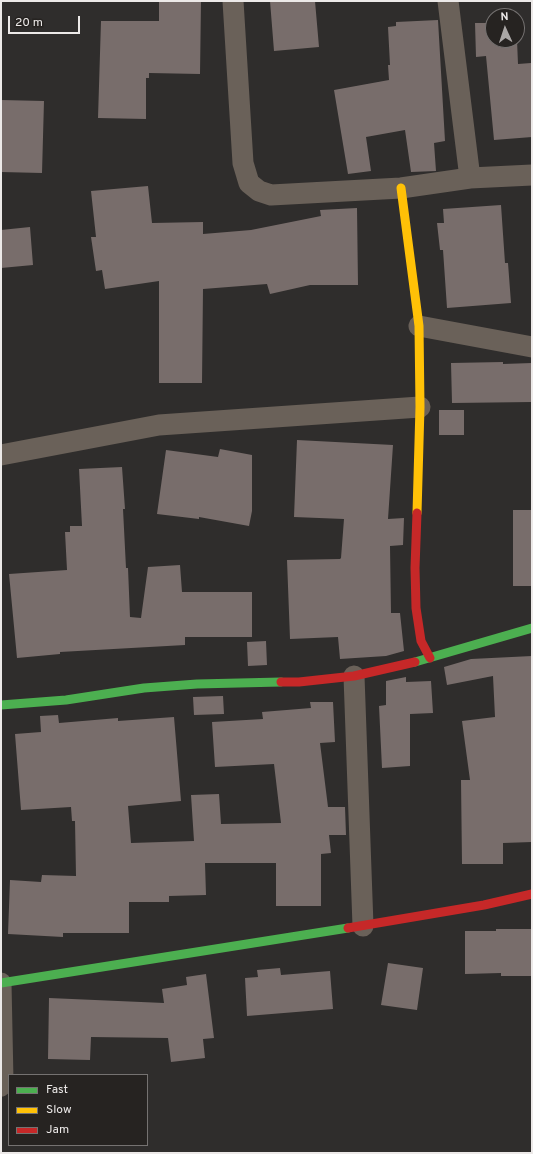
<!DOCTYPE html>
<html>
<head>
<meta charset="utf-8">
<style>
	body { margin:0 }
	#map { position:relative; width:533px; height:1154px; overflow:hidden; background:#2f2d2c; font-family:Overpass,sans-serif }
	canvas { display:block }
	.frame { position:absolute; inset:0; border:2px solid #ece9e8; pointer-events:none }
	.legend { position:absolute; left:8px; top:1074px; width:140px; height:72px; box-sizing:border-box; background:#262321; border:1px solid #757271; margin:0; padding:5px 7px; list-style:none; font-size:12px; color:#ece9e8 }
	.legend li { display:flex; align-items:center; gap:8px; height:20px }
	.legend b { width:20px; border:1px solid #757271 }
	.north { position:absolute; left:485px; top:8px; width:40px; height:40px; box-sizing:border-box; background:#262321; border:1px solid #757271; border-radius:50%; rotate:357deg; font-size:11px; font-weight:700; line-height:16px; text-align:center; color:#ece9e8 }
	.north::after { content:''; display:block; margin:auto; width:14px; height:18px; background:#aaa7a6; clip-path:polygon(50% 0,100% 100%,50% 72%,0 100%) }
	.scale { position:absolute; left:8px; top:16px; width:72px; height:18px; box-sizing:border-box; border:2px solid #ece9e8; border-top:0; padding-left:5px; font-size:12px; line-height:14px; white-space:nowrap; color:#ece9e8; -webkit-text-stroke:3px #262321; paint-order:stroke }
</style>
</head>
<body>
<div id="map">
<canvas width="533" height="1154"></canvas>
<div class="frame"></div>
<ul class="legend">
<li><b style="height:5px;background:#4caf50"></b>Fast</li>
<li><b style="height:5px;background:#ffc107"></b>Slow</li>
<li><b style="height:5px;background:#c62828"></b>Jam</li>
</ul>
<div class="north">N</div>
<div class="scale">20 m</div>
</div>
<script>
const g = document.querySelector('canvas').getContext('2d');
g.lineJoin = 'round';
function fillPath(path, color) { g.fillStyle = color; g.fill(path, 'evenodd'); }
const shape = rows => new Path2D(rows.map(r => 'M' + r).join(''));
function trace(path, color, width, dash) { g.strokeStyle = color; g.lineWidth = width; g.lineCap = dash ? 'butt' : 'round'; g.setLineDash(dash || []); g.stroke(path); }
fillPath(shape([
	[159,1,201,1,200,74,149,73,149,78,146,78,146,119,98,118,101,21,159,21],
	[270,1,315,1,319,47,274,51],
	[438,20,445,141,434,143,436,171,411,172,405,130,366,137,371,171,348,174,334,90,389,80,388,65,390,65,388,27,396,26,396,22],
	[475,23,493,23,493,40,517,40,518,64,531,63,532,79,532,137,494,140,486,56,476,57],
	[1,100,44,101,42,173,1,172],
	[148,186,152,223,203,222,203,234,251,230,321,216,320,210,357,208,358,285,310,285,270,294,267,284,203,289,202,383,159,383,159,281,105,289,102,270,96,271,91,237,96,237,91,191],
	[501,205,505,263,508,263,511,303,447,308,443,250,440,250,437,223,444,223,443,209],
	[30,227,33,265,1,268,1,230],
	[503,362,503,364,532,363,532,402,452,403,451,363],
	[439,410,464,410,464,435,439,435],
	[297,440,393,445,388,519,404,518,403,545,390,546,391,613,400,613,404,651,386,656,340,659,338,637,290,639,287,560,340,559,341,558,344,519,294,517],
	[220,449,252,455,252,511,249,526,199,517,199,519,157,514,166,450,218,457],
	[122,467,125,509,123,509,126,568,128,568,130,617,141,618,148,567,180,565,182,592,252,592,252,637,185,637,185,645,60,652,60,654,17,658,9,574,67,570,65,532,70,532,70,526,82,526,79,469],
	[513,510,532,510,532,586,513,586],
	[266,641,267,665,248,666,247,642],
	[532,656,532,842,503,843,503,864,462,864,461,780,470,780,462,721,495,717,493,676,447,685,444,667,471,659],
	[406,677,406,682,431,681,433,713,410,714,410,766,382,768,379,706,386,705,386,681],
	[223,696,224,714,194,715,193,697],
	[310,702,333,702,335,742,320,743,328,807,345,807,346,835,329,835,331,853,321,854,321,906,276,906,276,863,205,863,206,895,169,896,169,902,129,902,129,933,63,933,63,937,8,934,10,880,41,882,42,875,76,876,75,821,72,821,71,807,21,810,15,734,41,732,40,716,58,715,59,723,118,718,118,721,174,717,181,801,128,806,131,843,194,841,191,795,219,794,221,824,281,823,274,764,215,767,212,722,263,719,262,712,311,708],
	[496,929,532,929,532,976,501,976,501,973,465,974,465,931,496,931],
	[388,963,423,968,417,1010,381,1005],
	[280,968,281,975,330,971,333,1009,247,1016,245,978,258,977,257,970],
	[206,974,214,1038,203,1039,205,1058,171,1062,168,1038,91,1037,90,1060,48,1059,49,998,164,1003,162,989,187,985,186,977]
]), '#786d6b');
trace(shape([
	[233,1,243,163,249,183,259,191,271,195,401,188,470,178,532,175],
	[448,1,470,178],
	[419,326,532,347],
	[1,455,159,425,420,407],
	[354,676,363,926],
	[1,1086,3,1081,1,983]
]), '#6a6159', 21);
trace(shape([
	[415,662,532,628],
	[1,705,66,700,144,688,197,684,281,682],
	[1,983,348,928]
]), '#4caf50', 9);
trace(shape([
	[401,188,419,326,420,407,417,513]
]), '#ffc107', 9);
trace(shape([
	[417,513,415,568,416,608,421,641,430,658],
	[281,682,299,682,354,676,415,662],
	[348,928,484,905,532,894]
]), '#c62828', 9);
</script>
</body>
</html>
